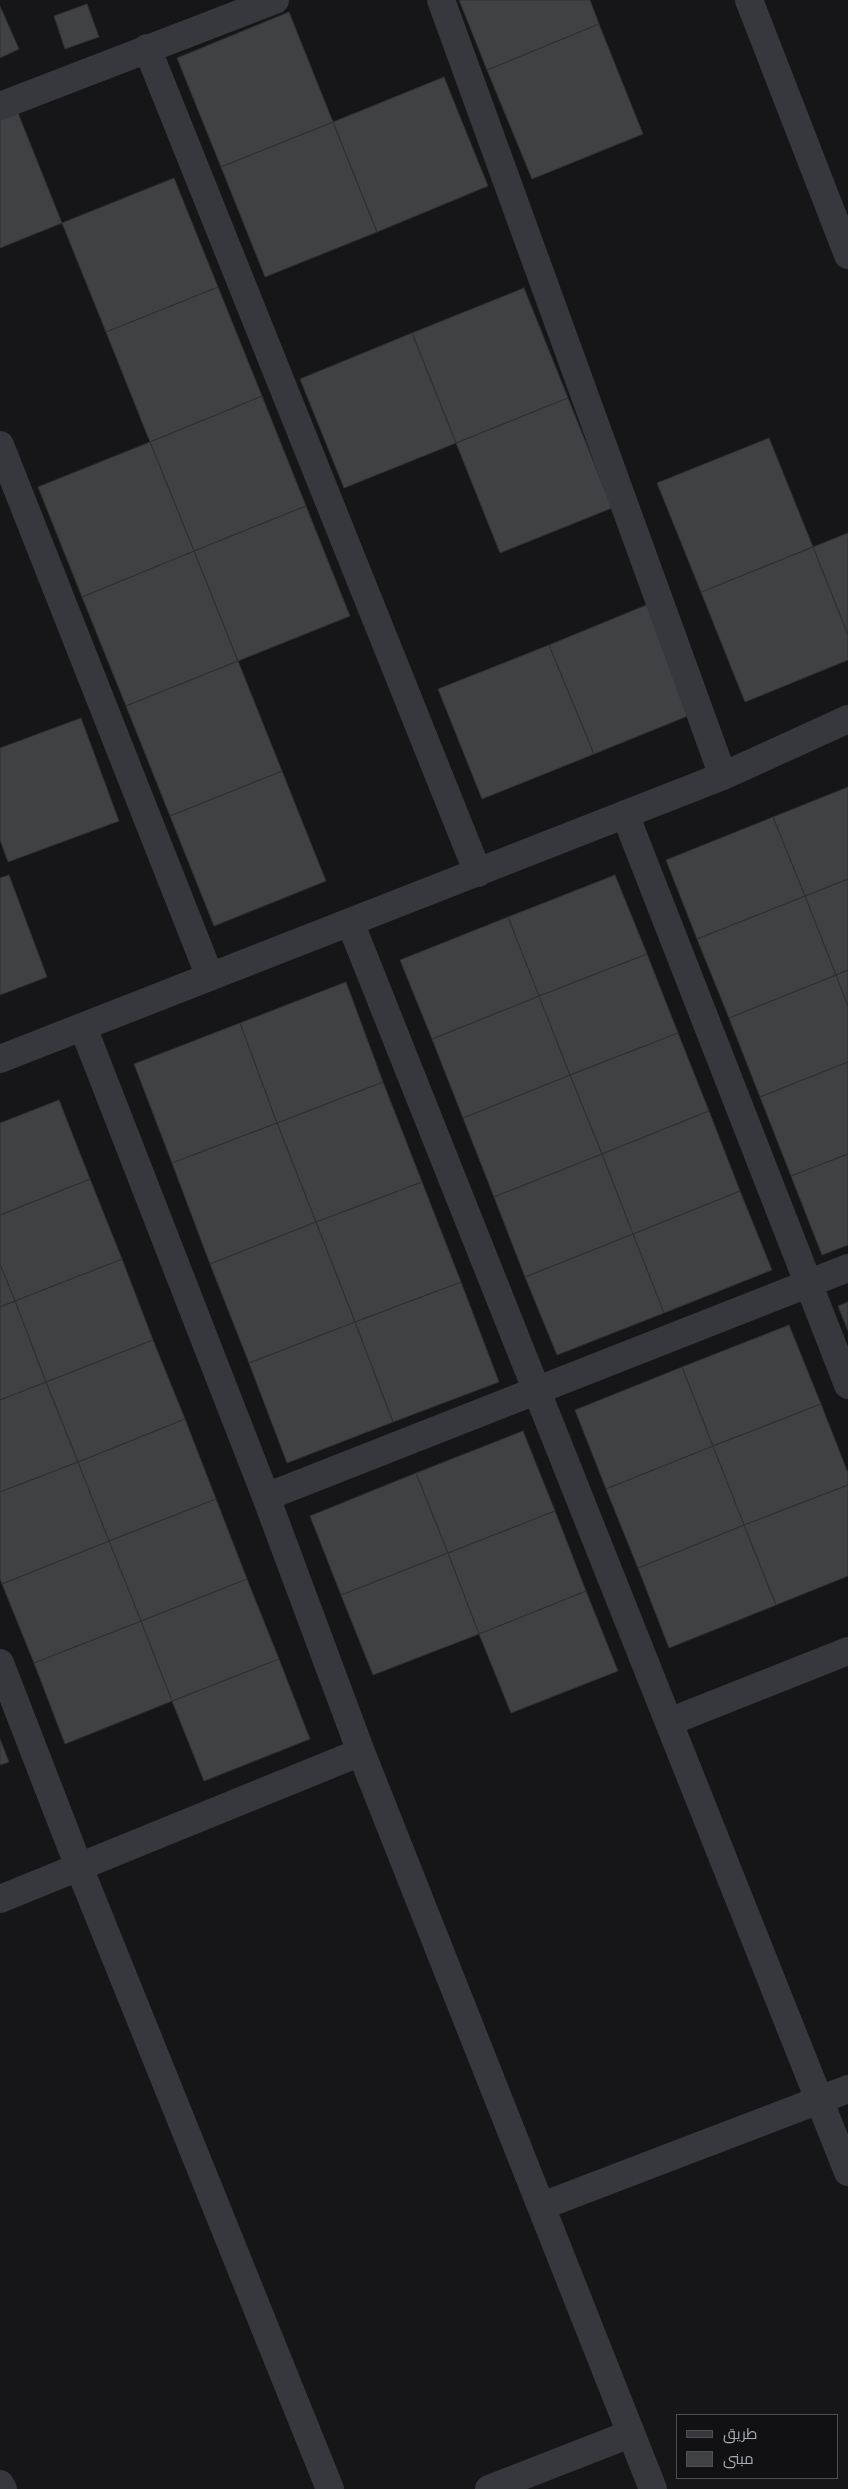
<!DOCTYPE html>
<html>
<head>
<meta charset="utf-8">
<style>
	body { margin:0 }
	#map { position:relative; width:848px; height:2489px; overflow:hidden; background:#161618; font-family:Figtree,Cairo,sans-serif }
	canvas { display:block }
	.legend { position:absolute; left:676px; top:2414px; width:162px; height:65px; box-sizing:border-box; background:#111113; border:1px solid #4d4f55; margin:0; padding:6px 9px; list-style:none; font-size:15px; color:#a8adb8 }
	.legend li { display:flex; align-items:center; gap:10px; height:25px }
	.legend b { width:25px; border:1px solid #4d4f55 }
</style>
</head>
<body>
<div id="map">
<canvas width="848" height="2489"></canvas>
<ul class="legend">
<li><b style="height:6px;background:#37383d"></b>طريق</li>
<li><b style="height:14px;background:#404145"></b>مبنى</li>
</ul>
</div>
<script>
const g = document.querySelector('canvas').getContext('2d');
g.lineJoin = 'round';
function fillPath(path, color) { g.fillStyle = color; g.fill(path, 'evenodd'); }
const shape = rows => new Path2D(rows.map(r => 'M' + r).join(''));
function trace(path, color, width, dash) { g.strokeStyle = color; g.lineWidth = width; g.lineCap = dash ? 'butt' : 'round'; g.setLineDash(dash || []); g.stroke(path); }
const building = shape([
	[459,0,590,0,599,24,487,70,459,0],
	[87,4,99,37,65,49,54,16,87,4],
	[0,6,19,49,0,58,0,6],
	[289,12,333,122,221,167,177,58,289,12],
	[599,24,643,134,532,179,487,70,599,24],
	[444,77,488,186,377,232,333,122,444,77],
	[18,113,62,223,0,248,0,120,18,113],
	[333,122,377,232,265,277,221,167,333,122],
	[174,178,218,287,106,332,62,223,174,178],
	[218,287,262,396,150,442,106,332,218,287],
	[524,288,568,398,456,443,412,333,524,288],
	[412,333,456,443,344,488,300,379,412,333],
	[262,396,306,506,194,551,150,442,262,396],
	[568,398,612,508,500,553,456,443,568,398],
	[769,438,813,547,701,592,657,483,769,438],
	[150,442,194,551,82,597,38,487,150,442],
	[306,506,350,616,238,661,194,551,306,506],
	[848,533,848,635,813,547,848,533],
	[813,547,848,635,848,660,745,702,701,592,813,547],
	[194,551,238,661,126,706,82,597,194,551],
	[661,599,705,709,594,754,549,645,661,599],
	[549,645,594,754,482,799,438,689,549,645],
	[238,661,282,771,170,816,126,706,238,661],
	[81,718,119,821,8,862,0,840,0,748,81,718],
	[282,771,326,881,214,926,170,816,282,771],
	[848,787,848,879,805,896,773,817,848,787],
	[773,817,805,896,697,939,666,860,773,817],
	[9,875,47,977,0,995,0,878,9,875],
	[615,875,647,954,539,996,508,917,615,875],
	[848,879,848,970,836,975,805,896,848,879],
	[805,896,836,975,729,1018,697,939,805,896],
	[508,917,539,996,432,1039,400,960,508,917],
	[647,954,678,1033,570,1075,539,996,647,954],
	[848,970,848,1006,836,975,848,970],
	[836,975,848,1006,848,1062,760,1097,729,1018,836,975],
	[346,982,383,1082,277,1123,240,1023,346,982],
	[539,996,570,1075,463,1118,432,1039,539,996],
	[240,1023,277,1123,172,1163,134,1064,240,1023],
	[678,1033,709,1111,602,1154,570,1075,678,1033],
	[848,1062,848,1154,791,1176,760,1097,848,1062],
	[570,1075,602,1154,494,1197,463,1118,570,1075],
	[383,1082,422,1182,316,1222,277,1123,383,1082],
	[59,1100,90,1179,0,1215,0,1123,59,1100],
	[709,1111,740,1191,633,1234,602,1154,709,1111],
	[277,1123,316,1222,210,1264,172,1163,277,1123],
	[602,1154,633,1234,525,1277,494,1197,602,1154],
	[848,1154,848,1245,822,1255,791,1176,848,1154],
	[90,1179,122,1259,15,1301,0,1264,0,1215,90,1179],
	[422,1182,461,1282,355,1322,316,1222,422,1182],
	[740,1191,772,1270,664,1313,633,1234,740,1191],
	[316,1222,355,1322,249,1363,210,1264,316,1222],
	[633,1234,664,1313,557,1355,525,1277,633,1234],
	[122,1259,153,1340,46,1382,15,1301,122,1259],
	[0,1264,15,1301,0,1307,0,1264],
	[461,1282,499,1382,393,1422,355,1322,461,1282],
	[15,1301,46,1382,0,1400,0,1307,15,1301],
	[848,1302,848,1331,838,1306,848,1302],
	[355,1322,393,1422,287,1463,249,1363,355,1322],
	[789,1325,821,1404,713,1446,682,1367,789,1325],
	[153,1340,185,1419,78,1462,46,1382,153,1340],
	[682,1367,713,1446,606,1489,575,1410,682,1367],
	[46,1382,78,1462,0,1492,0,1400,46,1382],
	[821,1404,848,1473,848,1485,744,1525,713,1446,821,1404],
	[185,1419,216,1499,109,1541,78,1462,185,1419],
	[523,1431,555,1511,448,1553,416,1473,523,1431],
	[713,1446,744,1525,638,1568,606,1489,713,1446],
	[78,1462,109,1541,2,1584,0,1579,0,1492,78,1462],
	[416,1473,448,1553,341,1595,310,1516,416,1473],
	[848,1485,848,1576,776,1605,744,1525,848,1485],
	[216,1499,247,1579,141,1621,109,1541,216,1499],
	[555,1511,586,1591,479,1634,448,1553,555,1511],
	[744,1525,776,1605,669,1648,638,1568,744,1525],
	[109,1541,141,1621,34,1663,2,1584,109,1541],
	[448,1553,479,1634,373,1675,341,1595,448,1553],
	[247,1579,279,1659,172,1701,141,1621,247,1579],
	[586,1591,618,1671,511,1713,479,1634,586,1591],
	[141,1621,172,1701,65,1744,34,1663,141,1621],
	[279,1659,310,1739,204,1781,172,1701,279,1659],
	[0,1739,9,1762,0,1765,0,1739]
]);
fillPath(building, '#404145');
trace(building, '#303034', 1);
trace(shape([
	[441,0,723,776],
	[749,0,848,255],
	[147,48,478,873],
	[0,106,275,0],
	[0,445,210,977],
	[625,814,848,1385],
	[350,922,848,2172],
	[83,1027,266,1497,361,1752,653,2489],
	[0,1059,723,776,848,719],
	[266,1497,848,1268],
	[0,1663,79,1867,330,2489],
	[669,1722,848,1651],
	[0,1899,361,1752],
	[542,2206,848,2089],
	[0,2484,3,2489],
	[489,2489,630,2434]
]), '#37383d', 28);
</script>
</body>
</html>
